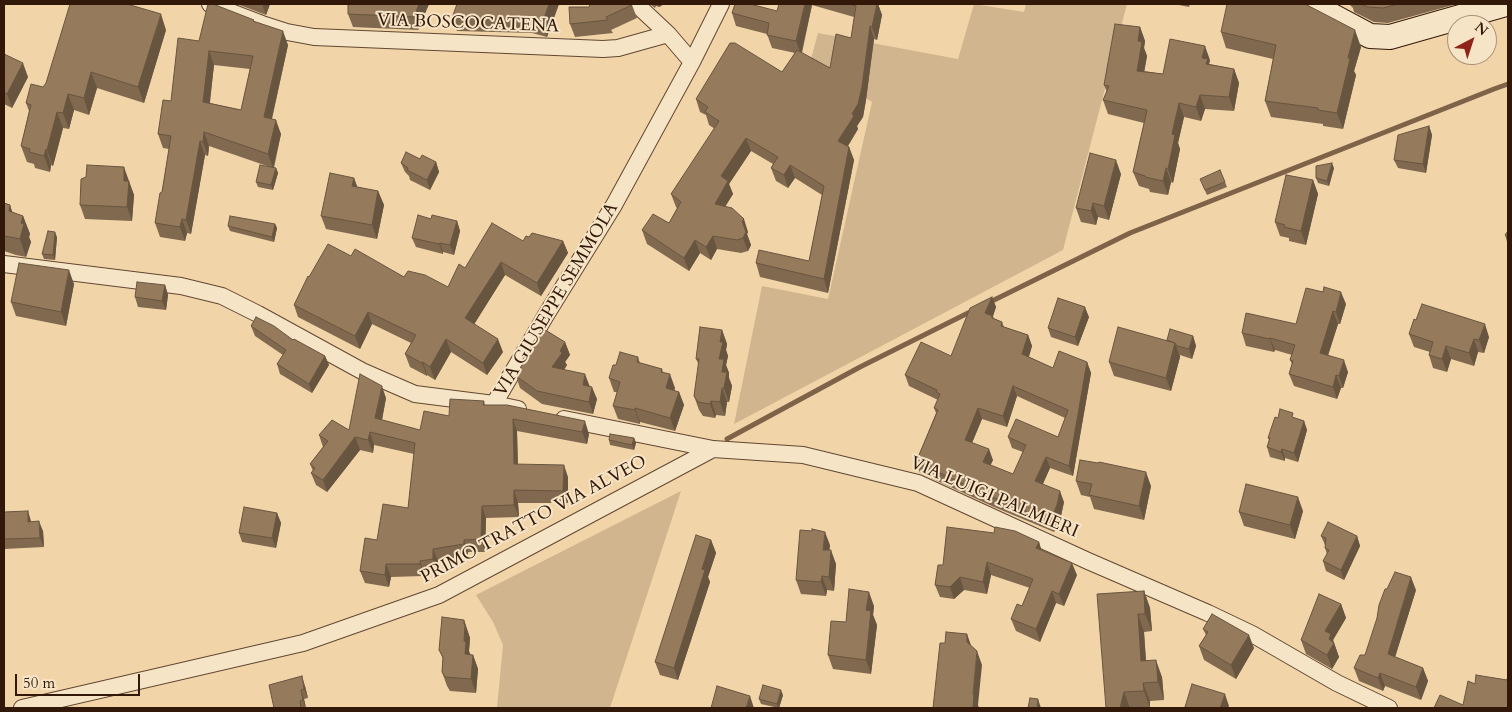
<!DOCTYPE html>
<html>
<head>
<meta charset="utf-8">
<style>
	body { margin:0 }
	#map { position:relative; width:1512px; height:712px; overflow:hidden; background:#f1d5a9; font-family:Cardo,serif }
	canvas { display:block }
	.frame { position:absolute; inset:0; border:5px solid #321809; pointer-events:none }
	.north { position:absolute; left:1447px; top:15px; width:50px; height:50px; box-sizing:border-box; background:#f6e4c7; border:1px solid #a8927b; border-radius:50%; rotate:40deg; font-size:14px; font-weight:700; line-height:20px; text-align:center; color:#321809 }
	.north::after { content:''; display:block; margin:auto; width:18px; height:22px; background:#8f2418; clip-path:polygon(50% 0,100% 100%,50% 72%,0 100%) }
	.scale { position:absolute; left:15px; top:674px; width:125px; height:22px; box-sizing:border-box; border:2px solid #321809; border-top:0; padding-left:6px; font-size:15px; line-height:18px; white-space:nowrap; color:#321809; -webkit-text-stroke:4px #f6e4c7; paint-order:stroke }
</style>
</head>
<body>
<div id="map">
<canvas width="1512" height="712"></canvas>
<div class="frame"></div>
<div class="north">N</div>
<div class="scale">50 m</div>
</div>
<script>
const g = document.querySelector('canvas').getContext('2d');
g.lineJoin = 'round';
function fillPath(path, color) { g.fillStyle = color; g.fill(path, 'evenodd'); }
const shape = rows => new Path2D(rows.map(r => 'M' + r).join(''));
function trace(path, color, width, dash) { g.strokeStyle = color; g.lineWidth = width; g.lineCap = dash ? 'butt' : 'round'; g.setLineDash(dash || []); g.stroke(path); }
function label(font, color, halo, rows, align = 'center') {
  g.font = font + ' Cardo,serif'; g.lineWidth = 4; g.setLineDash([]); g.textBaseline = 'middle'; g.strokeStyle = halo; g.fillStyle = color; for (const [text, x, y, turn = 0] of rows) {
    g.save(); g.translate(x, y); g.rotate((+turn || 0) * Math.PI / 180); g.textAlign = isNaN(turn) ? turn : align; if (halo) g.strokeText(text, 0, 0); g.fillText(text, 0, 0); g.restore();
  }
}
fillPath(shape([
	[974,4,1024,12,1026,4,1127,4,1063,250,734,424,762,286,828,299,872,102,810,63,818,33,958,59],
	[681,491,610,708,497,708,503,645,493,622,476,595]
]), '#d1b58e');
trace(shape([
	[988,303,1130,233,1494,89,1508,84],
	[727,439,860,367,974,310]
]), '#7e6349', 5);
const street = shape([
	[210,4,262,24,287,32,314,37,603,49,618,48,668,34],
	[636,4,668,34,692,62],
	[4,264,181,286,222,296,258,314,362,371,415,394,494,404,518,409],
	[494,404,546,315,614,205,692,62,721,4],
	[564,419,713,449,803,455,918,483,1088,561,1208,613,1252,634,1337,683,1389,708],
	[22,708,303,643,439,595,713,449]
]);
const secondary = shape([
	[1310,4,1370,36,1390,37,1506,4]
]);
trace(street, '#624731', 18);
trace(secondary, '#321809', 26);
trace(street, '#f6e4c7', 16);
trace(secondary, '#f6e4c7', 24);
fillPath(shape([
	[237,4,270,4,266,15],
	[348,4,429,4,418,30,353,27,348,14],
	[559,4,547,37,532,33,457,31,452,18],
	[650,4,664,4,659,7,656,6,655,8],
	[792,4,878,4,882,15,877,40,874,39,866,100,863,117,857,126,858,129,848,146,849,147,854,160,828,293,760,277,756,263,809,261,822,195,795,178,788,188,776,181,771,168,773,164,751,151,729,184,733,194,725,206,748,232,747,234,751,245,748,251,741,253,717,249,711,260,700,253,689,271,647,244,642,230,669,223,677,208,676,207,671,194,715,129,709,125,706,115,700,112,696,99,782,72,795,53,772,48,767,34,736,26,732,13,777,11],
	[812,5,854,17,851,38,830,68,802,53],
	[1174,4,1190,4,1189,7],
	[1349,4,1457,4,1388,23,1374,22,1354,12,1353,8],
	[632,5,637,18,611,30,613,33,575,37,570,24,589,7],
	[255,22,288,45,272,119,281,134,274,168,276,168,278,173,273,190,258,187,256,182,270,167,209,146,208,156,205,155,191,234,187,233,185,241,160,237,155,223,162,192,169,149,163,148,158,134,171,101,199,41],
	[214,65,250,69,241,110,210,103],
	[1140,27,1145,41,1144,48,1147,56,1144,71,1163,74,1210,60,1209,64,1234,69,1239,83,1234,111,1205,109,1201,121,1184,117,1178,143,1180,149,1173,183,1171,182,1168,195,1150,192,1149,189,1139,186,1133,172,1144,123,1108,114,1103,100,1107,92,1104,85],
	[166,30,144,103,97,88,89,115,74,110,69,129,63,128,53,166,51,165,50,172,35,168,34,164,27,162,21,146,29,111,26,103,43,87],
	[1221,32,1361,47,1354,71,1356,75,1343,129,1323,126,1323,124,1271,117,1265,101,1273,59,1226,48],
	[4,54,28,77,12,108,4,104],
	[1429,126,1432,135,1426,173,1398,168,1394,160],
	[420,159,436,162,439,172,430,190,410,180,409,176,405,172,401,163],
	[1334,168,1329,186,1318,183,1316,178],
	[1121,174,1109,220,1098,217,1096,225,1081,222,1076,208],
	[354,178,357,187,378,191,384,205,377,239,326,229,321,216],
	[1313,180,1318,194,1306,245,1289,241,1289,238,1280,236,1275,222],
	[129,181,129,182,134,195,132,221,85,219,80,205],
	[1225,182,1227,187,1207,195,1202,184],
	[4,203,10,205,12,213,23,216,30,234,29,237,31,242,26,257,16,255,4,251],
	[431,219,457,221,460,231,454,255,443,252,443,254,416,247,412,238],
	[275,224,277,228,274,242,230,231,228,226],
	[1508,231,1508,245,1505,235],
	[57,237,55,260,44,259,42,254],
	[529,237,563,241,568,253,541,296,505,275,474,324,503,352,487,375,451,352,435,380,427,375,427,376,410,367,405,354,411,343,372,324,360,349,298,317,294,305,309,277,351,256,404,277,448,287,465,268,523,241],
	[74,284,66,326,16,316,11,302],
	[165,285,168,295,166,310,138,307,135,297],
	[992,297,996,307,993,316,993,318,1002,322,1004,327,1028,335,1032,346,1029,357,1053,368,1087,362,1091,373,1073,476,1050,468,1043,484,1064,502,1061,516,1054,532,994,507,920,473,916,462,936,413,934,408,938,400,909,386,905,375,951,356],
	[1017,396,1065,418,1058,437,1008,437,1012,448,1023,452,1013,474,990,465,993,460,972,443,982,419,1007,427],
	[1346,304,1340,324,1338,324,1328,355,1348,372,1343,388,1341,388,1337,399,1294,386,1289,374,1292,364,1290,360,1292,355,1275,350,1274,352,1246,346,1242,333,1296,324],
	[1089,317,1078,346,1051,337,1048,328],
	[251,326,293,340,325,356,329,365,312,393,280,374,277,364,283,355,255,336],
	[722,330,727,344,726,350,728,356,726,365,729,373,729,378,732,386,729,402,727,402,725,416,716,415,715,418,703,416,699,410,694,396,699,365,696,359],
	[1409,334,1489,337,1484,353,1478,352,1474,366,1451,359,1447,372,1433,368,1429,355,1430,352,1414,347],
	[1193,336,1196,346,1192,359,1180,355,1180,357,1171,391,1114,376,1109,362,1167,340],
	[565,342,570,355,565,362,567,365,564,370,589,386,597,399,593,414,542,404,520,388,516,376,522,365,521,362],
	[638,357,640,363,662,369,663,372,675,388,674,391,679,392,684,405,675,431,640,422,640,424,618,419,613,406,617,392,614,392,609,378,616,365],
	[386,398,382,420,420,430,449,416,484,401,485,405,589,434,587,444,517,431,518,464,568,477,568,503,518,503,519,517,486,518,485,552,468,552,468,556,438,561,438,571,424,573,424,576,391,577,389,587,365,583,360,571,377,540,408,508,414,454,374,445,373,453,360,450,327,492,316,485,311,473,313,471,310,464,323,447,319,435,349,430],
	[1278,418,1295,418,1304,421,1307,430,1298,462,1285,458,1285,461,1270,457,1267,447,1269,440,1268,438],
	[634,438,636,443,634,450,610,445,609,440],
	[1076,481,1151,486,1144,520,1094,509,1090,497,1081,495],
	[1303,511,1295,539,1244,526,1239,512],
	[4,512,31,522,43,531,44,547,4,549],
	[277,513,281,523,276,548,242,542,239,533],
	[1321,536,1357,536,1360,546,1344,580,1326,571,1323,561,1327,554,1325,548,1325,545],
	[711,540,716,553,708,577,710,582,678,680,660,675,655,662],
	[1039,542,1041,550,1077,575,1064,606,1056,603,1040,642,1016,631,1011,619,1022,606,1030,588,991,575,987,594,964,590,954,599,940,597,935,585,943,565],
	[830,545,829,550,836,564,834,591,827,590,826,596,801,594,796,580],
	[1416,590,1395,657,1423,668,1428,681,1421,700,1385,686,1383,691,1359,681,1354,668],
	[1144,591,1150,608,1152,631,1144,632,1146,660,1162,677,1164,700,1150,701,1150,708,1106,708],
	[1341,604,1346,618,1333,640,1339,657,1332,669,1306,654,1301,640],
	[874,606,873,615,877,625,871,674,833,669,828,655,846,622],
	[464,620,470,638,469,651,470,655,473,655,478,669,476,693,450,691,447,686,442,672,443,659,439,650],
	[1203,629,1254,648,1236,679,1204,660,1199,646,1206,635],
	[305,686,308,698,304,699,306,708,274,708],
	[783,695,779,708,761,704,759,699]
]), '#80694f');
fillPath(shape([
	[262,4,270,4,266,15],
	[419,4,429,4,418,30,414,17],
	[549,4,559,4,547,37,542,24],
	[658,4,664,4,659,7],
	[805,4,812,4,812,5,801,54,796,41],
	[872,4,878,4,882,15,877,40,872,27],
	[161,14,166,30,144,103,138,87],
	[870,26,874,39,866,100,863,117,857,126,858,129,843,154,838,141,852,114],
	[1140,27,1145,41,1144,48,1147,56,1142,85,1137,71,1138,41],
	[1355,30,1361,47,1354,71,1356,75,1343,129,1337,113,1348,58],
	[283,31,288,45,269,131,264,117],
	[1205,46,1210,60,1209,64,1213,74,1202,58],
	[209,51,214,65,208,116,203,102],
	[23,63,28,77,12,108,7,94],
	[1234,69,1239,83,1234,111,1229,97],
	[91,72,97,88,89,115,84,98],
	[68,94,74,110,69,129,63,113],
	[1200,95,1205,109,1201,121,1196,107],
	[1179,103,1184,117,1178,143,1180,149,1173,183,1168,169,1172,134],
	[57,112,63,128,53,166,47,150],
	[276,120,281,134,273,168,268,154],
	[1429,126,1432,135,1426,173,1423,164],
	[204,132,209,146,208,156,203,142],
	[746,138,751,151,729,184,733,194,719,217,715,204,721,176],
	[200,141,205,155,191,234,186,220],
	[849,147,854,160,828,293,824,279],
	[46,149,51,165,50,172,44,156],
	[1116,160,1121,174,1109,220,1104,206],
	[436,162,439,172,430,190,427,180],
	[1332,163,1334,168,1329,186,1327,181],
	[790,165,795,178,788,188,784,175],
	[124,167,134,195,132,221,127,207,124,181],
	[276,168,278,173,273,190,271,185],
	[1166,168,1171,182,1168,195,1163,181],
	[354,178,359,191,352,186],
	[1313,180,1318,194,1306,245,1301,231],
	[378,191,384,205,377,239,372,225],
	[1093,203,1098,217,1096,225,1091,211],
	[10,205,16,223,9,211],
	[23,216,30,234,29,237,31,242,26,257,20,239,21,223],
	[182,219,187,233,185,241,180,227],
	[744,219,748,232,747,234,751,245,748,251,743,238,742,221],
	[457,221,460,231,454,255,450,245],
	[275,224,277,228,274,242,272,237],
	[55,232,57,237,55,260,53,255],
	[713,236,717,249,711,260,706,247],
	[695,240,700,253,689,271,684,258],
	[563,241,568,253,541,296,537,283],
	[440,243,443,252,443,254,439,244],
	[501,262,505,275,470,331,465,318],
	[69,270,74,284,66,326,61,312],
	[165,285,168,295,166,310,162,301],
	[1341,292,1346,304,1340,324,1336,312],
	[992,297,996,307,993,316,996,326,985,313],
	[1085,307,1089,317,1078,346,1075,337],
	[1333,311,1338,324,1325,365,1320,353],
	[368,312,372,324,360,349,355,336],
	[1485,324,1489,337,1484,353,1479,340],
	[722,330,727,344,726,350,728,356,726,365,729,373,729,378,732,386,729,402,724,388,722,372,719,359],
	[1028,335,1032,346,1026,365,1022,354],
	[1193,336,1196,346,1192,359,1189,349],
	[1270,338,1275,350,1274,352,1270,339],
	[446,339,451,352,435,380,430,367],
	[498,339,503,352,487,375,483,363],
	[1474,339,1478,352,1474,366,1469,353],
	[565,342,570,355,565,362,567,365,557,380,552,367],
	[1175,343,1180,357,1171,391,1166,378],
	[1446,346,1451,359,1447,372,1442,359],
	[325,356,329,365,312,393,309,384],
	[1344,360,1348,372,1343,388,1339,376],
	[423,362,427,375,427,376,422,363],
	[1087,362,1091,373,1073,476,1069,466],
	[585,374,590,387,583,385],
	[670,374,675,388,671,401,666,388],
	[1336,375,1341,388,1337,399,1333,387],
	[382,386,386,398,380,430,375,418],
	[1013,386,1017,396,1007,427,1003,416],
	[592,387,597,399,593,414,589,402],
	[722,388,727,402,725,416,720,402],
	[679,392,684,405,675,431,670,418],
	[711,401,716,415,715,418,710,404],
	[635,408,640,422,640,424,635,410],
	[978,408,982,419,969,450,965,440],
	[513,419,517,431,518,477,514,464],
	[585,421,589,434,587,444,582,432],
	[1304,421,1307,430,1298,462,1294,453],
	[370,432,374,445,373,453,368,440],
	[355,437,360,450,327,492,323,480],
	[634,438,636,443,634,450,632,445],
	[989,449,993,460,987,473,983,462],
	[1282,449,1285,458,1285,461,1281,452],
	[1046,457,1050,468,1039,492,1035,481],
	[564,465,568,477,568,503,563,491],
	[1146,472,1151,486,1144,520,1139,506],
	[514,490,518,503,519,517,514,505],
	[1060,491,1064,502,1061,516,1054,532,1050,521],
	[1298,497,1303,511,1295,539,1290,525],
	[482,506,486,518,485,552,481,539],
	[28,511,31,521,32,531,28,522],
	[277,513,281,523,276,548,272,538],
	[39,521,43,531,44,547,40,538],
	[825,532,830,545,828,564,823,550],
	[1357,536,1360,546,1344,580,1341,570],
	[464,540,468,552,468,556,464,544],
	[711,540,716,553,708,577,710,582,678,680,674,668,702,569],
	[1039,542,1043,555,1036,548],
	[433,549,438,561,438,571,433,559],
	[831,550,836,564,834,591,829,577],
	[420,561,424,573,424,576,420,564],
	[987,562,991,575,987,594,983,582],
	[1072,563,1077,575,1064,606,1059,594],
	[386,564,391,577,389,587,385,575],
	[822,576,827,590,826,596,821,582],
	[960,577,964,590,954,599,950,587],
	[1411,577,1416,590,1392,667,1388,654],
	[1052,591,1056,603,1040,642,1036,629],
	[1144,591,1150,608,1152,631,1145,614],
	[869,592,874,606,873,615,877,625,871,674,866,660,866,610],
	[1341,604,1346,618,1333,640,1339,657,1332,669,1327,655,1325,631],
	[1138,614,1144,632,1147,678,1141,661],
	[464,620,470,638,469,651,471,656,465,654],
	[967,634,972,648,967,642],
	[1249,635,1254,648,1236,679,1231,665],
	[977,651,982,665,978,705,979,708,973,708,973,694],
	[473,655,478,669,476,693,471,679],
	[1156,660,1162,677,1164,700,1158,682],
	[1423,668,1428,681,1421,700,1416,687],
	[1380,673,1385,686,1383,691,1378,678],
	[302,676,305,686,308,698,304,689],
	[1143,683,1150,701,1150,708,1144,691],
	[301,690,304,699,306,708,303,700],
	[781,690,783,695,779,708,777,704],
	[1124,692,1130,708,1120,708],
	[1225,694,1229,706,1228,708,1220,708],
	[750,696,754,708,746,708],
	[1038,699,1041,708,1037,708]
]), '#685540');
const building = shape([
	[70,4,127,4,161,14,138,87,91,72,84,98,68,94,63,113,57,112,47,150,46,149,44,156,29,152,30,149,21,146,31,105,26,103,31,84,43,87,46,83,70,4],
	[208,4,213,4,254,20,253,21,283,31,264,117,276,120,268,154,204,132,203,142,200,141,186,220,182,219,180,227,155,223,160,193,162,192,171,136,158,134,163,100,171,101,178,38,199,41,208,4],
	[209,51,253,56,241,110,203,102,209,51],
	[348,4,419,4,414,17,348,14,348,4],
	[457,4,549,4,542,24,527,20,452,18,457,4],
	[590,4,630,4,632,5,606,17,608,20,570,24,569,7,589,7,590,4],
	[735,4,750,4,777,11,779,4,805,4,796,41,767,35,769,23,732,13,735,4],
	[849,4,877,4,872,27,870,26,862,87,858,104,852,114,854,116,838,141,849,147,824,279,756,263,759,250,809,261,824,186,790,165,784,175,771,168,778,157,746,138,721,176,728,181,715,204,732,208,744,219,742,221,746,232,743,238,737,240,713,236,706,247,695,240,684,258,642,230,653,214,669,223,681,202,671,194,719,121,705,112,708,107,696,99,730,43,735,43,782,72,797,50,830,68,836,34,851,38,856,6,849,4],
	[1227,4,1305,4,1355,30,1348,58,1350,59,1337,113,1318,110,1318,108,1265,101,1276,45,1221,32,1227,4],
	[1361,4,1398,4,1383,8,1368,7,1361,4],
	[1115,24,1140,27,1138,41,1142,42,1137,71,1163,74,1170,39,1205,46,1202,58,1208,59,1206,64,1234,69,1229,97,1200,95,1196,107,1179,103,1172,134,1175,135,1168,169,1166,168,1163,181,1145,177,1145,176,1133,172,1147,110,1103,100,1109,86,1104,85,1115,24],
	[4,54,23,63,7,94,4,92,4,54],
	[1429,126,1423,164,1394,160,1398,135,1429,126],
	[406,152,420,159,422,155,436,162,427,180,407,170,408,168,401,163,406,152],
	[1090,153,1116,160,1104,206,1093,203,1091,211,1076,208,1090,153],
	[1332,163,1327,181,1316,178,1316,166,1332,163],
	[87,165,124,167,124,181,129,181,127,207,80,205,81,179,86,177,87,165],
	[260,165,276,168,271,185,256,182,260,165],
	[1220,170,1225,182,1205,190,1200,179,1220,170],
	[330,173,354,178,352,186,378,191,372,225,321,216,330,173],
	[1286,175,1313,180,1301,231,1284,227,1285,225,1275,222,1286,175],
	[4,203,10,205,9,211,23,216,21,223,24,224,20,239,10,237,4,236,4,203],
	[418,215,431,219,432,215,457,221,450,245,440,243,439,244,412,238,418,215],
	[230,216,275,224,272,237,228,226,230,216],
	[492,223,523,241,526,236,529,237,532,233,563,241,537,283,501,262,465,318,498,339,483,363,446,339,430,367,423,362,422,363,405,354,416,335,368,312,355,336,294,305,308,276,309,277,328,244,351,256,355,249,404,277,408,271,425,275,448,287,459,264,465,268,492,223],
	[48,231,55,232,53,255,42,254,48,231],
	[1508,231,1508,238,1505,235,1508,231],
	[19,263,69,270,61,312,11,302,19,263],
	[137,282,165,285,162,301,135,297,137,282],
	[1324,287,1341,292,1336,312,1333,311,1320,353,1344,360,1339,376,1336,375,1333,387,1289,374,1293,361,1290,360,1295,345,1270,338,1270,339,1242,333,1246,313,1296,324,1306,288,1323,292,1324,287],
	[992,297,985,313,992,316,992,318,1002,322,1001,326,1028,335,1022,354,1053,368,1059,351,1087,362,1069,466,1046,457,1035,481,1060,491,1057,505,1050,521,990,496,916,462,938,410,934,408,940,394,936,392,937,390,905,375,921,342,951,356,970,308,992,297],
	[1013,386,1068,410,1058,437,1016,419,1008,437,1026,445,1013,474,983,462,989,449,965,440,978,408,1003,416,1013,386],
	[1058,298,1085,307,1075,337,1048,328,1058,298],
	[1422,304,1485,324,1479,340,1474,339,1469,353,1446,346,1442,359,1429,355,1433,342,1409,334,1414,319,1416,320,1422,304],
	[256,317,274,326,293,340,294,339,325,356,309,384,277,364,286,350,251,326,256,317],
	[700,327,722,330,720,342,723,342,719,359,724,359,722,372,727,372,724,388,722,388,720,402,711,401,710,404,698,402,694,396,699,359,696,359,700,327],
	[1118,327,1175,343,1166,378,1109,362,1118,327],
	[542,328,565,342,560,351,562,353,552,367,585,374,583,385,592,387,589,402,537,391,516,376,523,363,521,362,542,328],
	[1170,329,1193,336,1189,349,1177,346,1175,343,1167,340,1170,329],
	[620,352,638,357,637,362,662,369,661,372,670,374,666,388,679,392,670,418,635,408,635,410,613,406,620,382,609,378,613,365,616,365,620,352],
	[360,374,382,386,375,418,420,430,424,411,449,416,450,399,484,401,483,405,507,405,585,421,582,432,513,419,514,464,564,465,563,491,514,490,514,505,482,506,481,539,464,540,464,544,433,549,433,559,420,561,420,564,386,564,385,575,360,571,365,538,377,540,383,504,408,508,415,443,370,432,368,440,355,437,323,480,311,473,315,468,310,464,328,441,319,435,332,420,349,430,360,374],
	[1280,409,1293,413,1292,417,1304,421,1294,453,1282,449,1281,452,1267,447,1270,438,1268,438,1275,417,1278,418,1280,409],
	[610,434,634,438,632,445,609,440,610,434],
	[1080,460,1098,463,1099,462,1146,472,1139,506,1089,495,1092,484,1076,481,1080,460],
	[1246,484,1298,497,1290,525,1239,512,1246,484],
	[244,507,277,513,272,538,239,533,244,507],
	[28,511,28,522,39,521,40,538,4,539,4,512,28,511],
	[1328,522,1357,536,1341,570,1323,561,1329,550,1325,548,1326,538,1321,536,1328,522],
	[947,527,994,533,995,527,1015,531,1039,542,1036,548,1072,563,1059,594,1052,591,1036,629,1011,619,1017,604,1022,606,1033,579,987,562,983,582,960,577,950,587,935,585,938,565,943,565,947,527],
	[812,529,825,532,823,550,831,550,829,577,822,576,821,582,796,580,800,530,812,531,812,529],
	[696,535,711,540,702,569,705,570,674,668,655,662,696,535],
	[1395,572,1411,577,1388,654,1423,668,1416,687,1380,673,1378,678,1354,668,1360,655,1365,655,1377,618,1379,605,1385,589,1387,589,1395,572],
	[849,589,869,592,866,610,871,611,866,660,828,655,831,621,846,622,849,589],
	[1144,591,1145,614,1138,614,1141,661,1156,660,1158,682,1143,683,1144,691,1124,692,1120,708,1106,708,1097,594,1144,591],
	[1319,594,1341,604,1325,631,1331,634,1329,639,1334,643,1327,655,1301,640,1319,594],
	[1212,614,1249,635,1231,665,1199,646,1208,632,1203,629,1212,614],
	[442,617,464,620,464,624,465,625,464,641,466,642,465,654,473,655,471,679,445,677,442,672,443,657,439,650,442,617],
	[946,632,967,634,967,642,977,651,973,694,974,694,973,708,933,708,940,643,945,643,946,632],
	[1476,675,1507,680,1508,675,1508,708,1434,708,1440,695,1463,705,1468,681,1475,684,1476,675],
	[302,676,304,689,301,690,303,700,300,701,301,708,274,708,269,685,302,676],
	[1192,684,1225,694,1220,708,1189,708,1185,707,1192,684],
	[763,685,781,690,777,704,759,699,763,685],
	[717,686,750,696,746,708,711,708,717,686],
	[1030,698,1038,699,1037,708,1028,708,1030,698]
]);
fillPath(building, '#957a5c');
trace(building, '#685540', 1);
label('18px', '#321809', '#f6e4c7', [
	["VIA BOSCOCATENA",468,24,2],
	["VIA GIUSEPPE SEMMOLA",557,300,-59],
	["VIA LUIGI PALMIERI",994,498,23],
	["PRIMO TRATTO VIA ALVEO",534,520,-28]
]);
</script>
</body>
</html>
